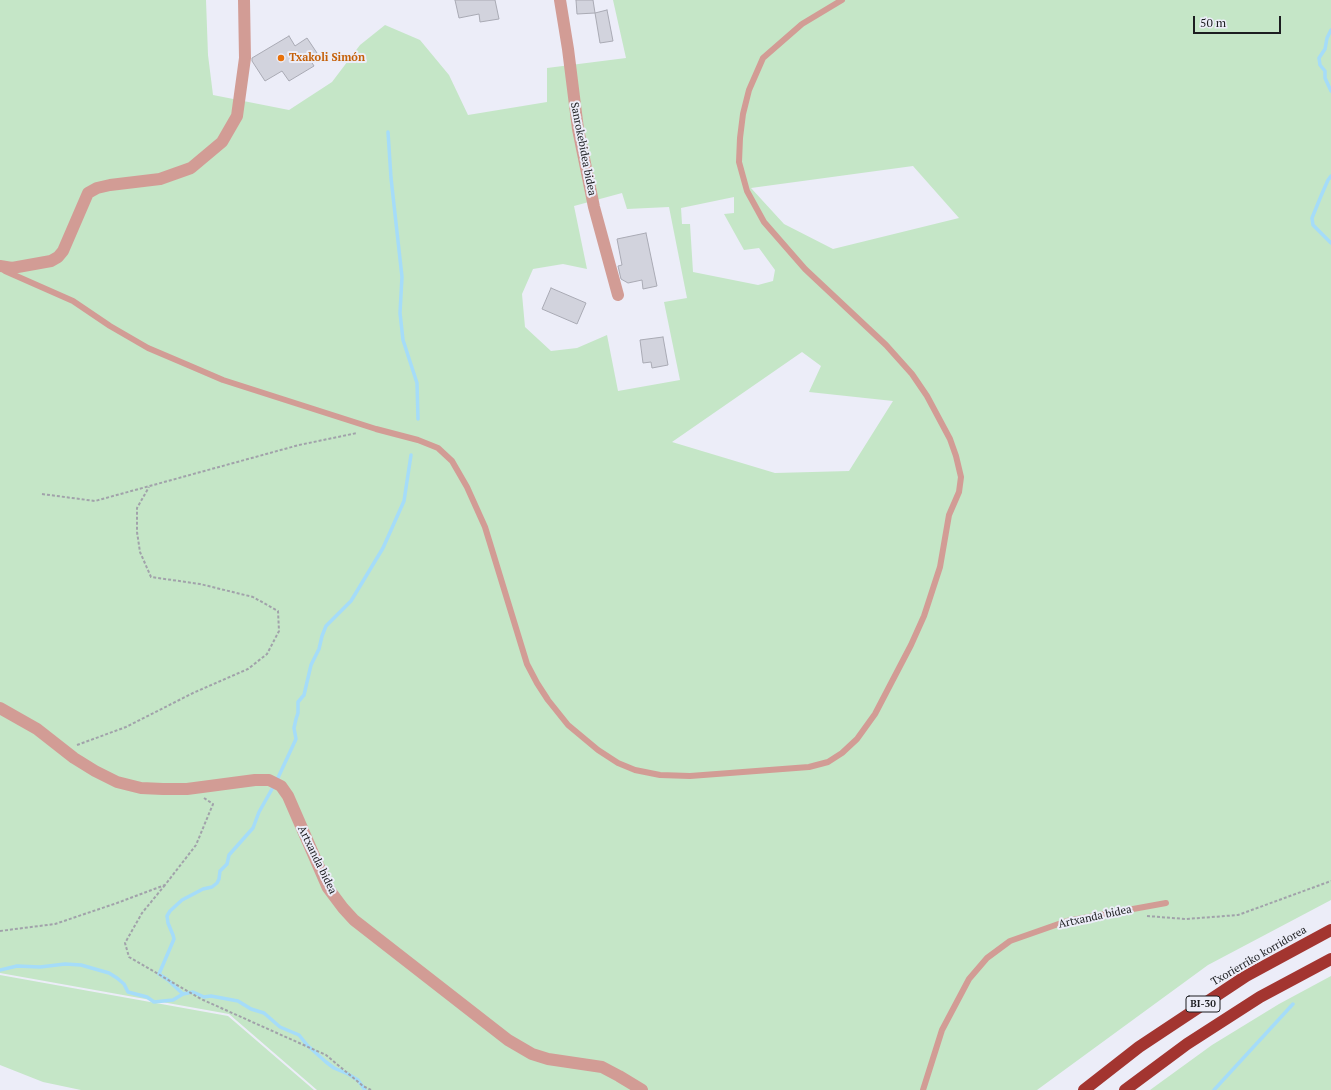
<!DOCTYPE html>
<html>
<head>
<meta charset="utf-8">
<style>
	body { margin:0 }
	#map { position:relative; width:1331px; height:1090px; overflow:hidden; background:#ecedf8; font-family:"PT Serif",serif }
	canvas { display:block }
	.scale { position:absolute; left:1193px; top:16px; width:88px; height:18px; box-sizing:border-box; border:2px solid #1c1d20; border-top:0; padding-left:5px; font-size:12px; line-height:14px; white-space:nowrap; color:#1c1d20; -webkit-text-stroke:3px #ecedf8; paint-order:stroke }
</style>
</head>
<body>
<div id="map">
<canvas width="1331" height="1090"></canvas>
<div class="scale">50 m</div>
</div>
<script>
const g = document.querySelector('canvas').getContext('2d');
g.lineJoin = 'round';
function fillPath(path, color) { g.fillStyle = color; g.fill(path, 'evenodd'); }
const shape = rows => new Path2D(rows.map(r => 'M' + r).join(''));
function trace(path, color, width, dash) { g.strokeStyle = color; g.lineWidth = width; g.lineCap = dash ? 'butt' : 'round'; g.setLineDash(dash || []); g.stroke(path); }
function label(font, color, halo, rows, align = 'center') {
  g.font = font + ' "PT Serif",serif'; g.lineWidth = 4; g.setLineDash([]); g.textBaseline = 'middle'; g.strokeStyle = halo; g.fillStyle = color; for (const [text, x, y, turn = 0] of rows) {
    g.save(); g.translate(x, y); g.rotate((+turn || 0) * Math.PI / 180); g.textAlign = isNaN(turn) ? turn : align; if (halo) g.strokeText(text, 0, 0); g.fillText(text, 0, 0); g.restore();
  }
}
fillPath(shape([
	[0,0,206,0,208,55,213,95,289,110,332,82,360,45,385,25,420,40,449,75,468,115,547,102,547,68,626,58,613,0,1331,0,1331,900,1208,965,1037,1090,317,1090,229,1014,0,973],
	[913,166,959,218,833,249,784,224,751,188],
	[622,193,627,209,669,207,687,298,664,302,680,380,618,391,607,335,577,348,551,351,525,327,522,294,533,269,563,264,587,269,574,206],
	[734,197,734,213,724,214,744,250,759,248,775,270,773,281,758,285,693,272,690,224,682,224,681,208],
	[802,352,821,366,809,392,893,401,849,471,775,473,672,442],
	[0,975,228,1016,314,1090,81,1090,43,1082,0,1065],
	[1331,976,1331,1090,1150,1090,1212,1045,1279,1004]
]), '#c5e6c7');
trace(shape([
	[1331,30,1327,38,1325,49,1319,58,1320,65,1325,71,1325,78,1331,91],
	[388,132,391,178,402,277,400,313,403,340,417,383,418,419],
	[1331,176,1328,180,1321,196,1312,218,1313,225,1331,243],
	[0,970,17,966,40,967,65,964,81,965,109,973,117,978,124,984,128,992,147,997,154,1002,173,1000,183,994,193,992,204,997,211,996,238,1001,251,1009,264,1013,280,1027,299,1035,307,1045,326,1062,334,1068,348,1074,358,1080,365,1090],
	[183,994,168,980,159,974,174,939,173,935,168,923,167,916,170,911,182,900,203,889,212,887,217,883,219,879,220,871,227,864,229,855,253,828,259,812,276,782,296,739,294,728,296,719,298,713,298,702,304,695,311,665,319,649,322,636,326,626,351,601,383,548,404,501,411,455],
	[1214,1090,1293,1004]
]), '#a5dcf9', 3.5);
const building = shape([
	[455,0,495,0,499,19,480,22,479,14,459,18,455,0],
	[576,0,593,0,595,13,577,14,576,0],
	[607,10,613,41,600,43,595,13,607,10],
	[289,36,295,46,307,38,317,53,309,58,314,66,289,81,282,71,265,81,252,61,252,58,289,36],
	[646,233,657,286,643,289,642,280,628,283,621,279,618,266,622,265,617,239,646,233],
	[551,288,586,303,577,324,542,309,551,288],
	[663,337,668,365,652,368,651,362,643,363,640,340,663,337]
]);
fillPath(building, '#d2d3dd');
trace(building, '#a9aab4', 1);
trace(shape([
	[42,494,95,501,299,445,357,433],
	[77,745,126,727,193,693,248,669,267,654,279,631,278,611,253,597,200,584,151,577,140,552,137,532,137,508,149,487],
	[165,885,142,913,125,943,129,957,201,999,326,1055,363,1086,371,1090],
	[1147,916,1186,919,1238,915,1331,881],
	[0,931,55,924,117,903,165,885,196,845,213,804,204,798]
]), '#a1a2aa', 2, [3, 2]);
trace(shape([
	[5,271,73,301,110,326,148,348,188,365,223,380,376,429,418,440,438,448,452,461,467,487,485,527,527,664,537,683,548,700,568,725,598,750,618,763,635,770,660,775,690,776,809,767,828,762,842,753,857,739,875,714,911,645,924,616,940,567,949,515,959,492,961,477,956,456,950,439,927,396,912,374,886,345,805,269,764,222,747,191,739,162,740,138,743,114,749,90,763,58,802,24,842,0],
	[923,1090,942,1030,969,979,987,958,1010,941,1067,921,1166,903]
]), '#d29c95', 6);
trace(shape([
	[560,0,568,49,578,129,594,207,618,295],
	[0,266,12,268,51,261,58,257,63,251,88,193,97,188,110,185,160,179,191,168,222,142,237,116,245,58,244,0],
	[0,708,37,729,74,758,95,771,117,782,141,788,163,789,187,789,255,780,269,780,281,786,288,796,328,888,343,908,354,920,508,1040,532,1054,548,1059,602,1067,619,1076,642,1090]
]), '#d29c95', 12);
trace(shape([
	[1084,1090,1139,1047,1246,976,1331,930],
	[1125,1090,1187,1044,1260,997,1331,959]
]), '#a33530', 12);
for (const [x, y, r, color] of [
	[281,58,4,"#e8710a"]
]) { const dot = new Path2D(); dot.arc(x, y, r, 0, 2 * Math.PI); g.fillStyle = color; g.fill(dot); trace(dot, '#ecedf8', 1.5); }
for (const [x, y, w] of [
	[1203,1004,34]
]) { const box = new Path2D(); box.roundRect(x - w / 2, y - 8, w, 16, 3); g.fillStyle = '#ecedf8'; g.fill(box); trace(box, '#1c1d20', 1); }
label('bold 10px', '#1c1d20', null, [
	["BI-30",1203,1004]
]);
label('bold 11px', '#c56008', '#ecedf8', [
	["Txakoli Simón",289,58]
], 'left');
label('11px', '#1c1d20', '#ecedf8', [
	["Sanrokebidea bidea",583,149,79],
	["Artxanda bidea",317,860,64],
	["Artxanda bidea",1095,917,-12],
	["Txorierriko korridorea",1259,956,-30]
]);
</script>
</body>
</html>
